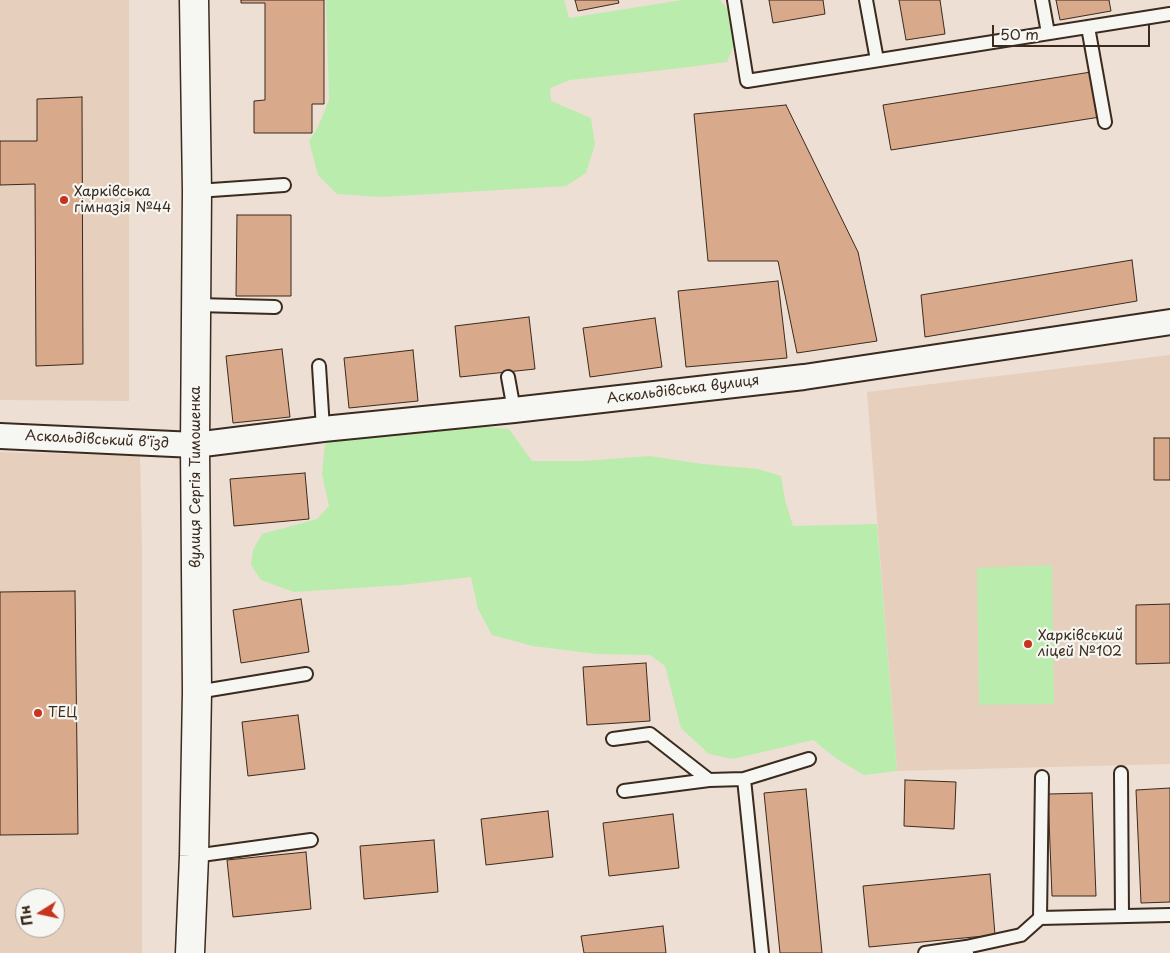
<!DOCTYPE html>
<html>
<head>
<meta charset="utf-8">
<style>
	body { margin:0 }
	#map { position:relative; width:1170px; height:953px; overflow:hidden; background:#eddfd3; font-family:"Playpen Sans",sans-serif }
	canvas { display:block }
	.north { position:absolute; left:15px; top:888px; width:50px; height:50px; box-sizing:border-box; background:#f6f6f2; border:1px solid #aba49d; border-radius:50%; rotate:260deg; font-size:14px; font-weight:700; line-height:20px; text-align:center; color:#3b2a1e }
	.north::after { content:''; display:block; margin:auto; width:18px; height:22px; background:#c8321e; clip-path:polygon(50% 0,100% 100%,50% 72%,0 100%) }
	.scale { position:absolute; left:992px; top:25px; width:158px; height:22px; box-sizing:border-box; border:2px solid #3b2a1e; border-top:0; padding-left:6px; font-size:15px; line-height:18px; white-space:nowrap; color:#3b2a1e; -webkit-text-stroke:4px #f6f6f2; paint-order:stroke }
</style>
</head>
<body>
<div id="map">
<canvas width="1170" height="953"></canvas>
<div class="north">Пн</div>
<div class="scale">50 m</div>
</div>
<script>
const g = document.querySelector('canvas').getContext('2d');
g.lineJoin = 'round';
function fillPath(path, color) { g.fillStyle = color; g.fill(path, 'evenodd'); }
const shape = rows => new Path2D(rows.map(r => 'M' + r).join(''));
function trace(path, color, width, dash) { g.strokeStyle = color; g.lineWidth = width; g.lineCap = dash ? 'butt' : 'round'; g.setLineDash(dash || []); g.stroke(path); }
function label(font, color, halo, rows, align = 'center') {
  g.font = font + ' "Playpen Sans",sans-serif'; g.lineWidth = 4.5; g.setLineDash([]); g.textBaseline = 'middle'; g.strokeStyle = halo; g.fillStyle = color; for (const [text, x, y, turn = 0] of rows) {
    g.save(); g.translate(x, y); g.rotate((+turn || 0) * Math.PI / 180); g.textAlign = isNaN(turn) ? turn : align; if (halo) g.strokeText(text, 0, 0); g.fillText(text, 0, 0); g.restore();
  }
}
fillPath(shape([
	[0,0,129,0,129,401,0,400],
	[1170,355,1170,764,897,771,867,392],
	[0,452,140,456,142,548,142,953,0,953],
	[25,898,55,898,55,928,25,928]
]), '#e7cfbd');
fillPath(shape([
	[326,0,564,0,569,18,682,0,720,0,730,12,735,42,727,62,664,70,570,80,550,88,551,101,591,118,595,144,586,173,566,186,381,197,337,194,318,175,309,141,318,127,329,100],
	[470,425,509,429,532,461,584,461,650,456,702,464,758,469,781,476,785,500,793,526,877,524,897,771,864,775,837,759,813,740,733,759,709,754,681,728,665,666,650,655,597,654,533,646,492,635,478,609,471,577,402,585,294,592,261,580,251,565,253,550,262,534,317,519,329,506,322,474,325,444,343,435],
	[1052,565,1054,704,979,705,977,568]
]), '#baecad');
const building = shape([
	[241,0,324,0,324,104,312,104,312,133,254,133,254,101,265,100,265,3,241,3,241,0],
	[575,0,618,0,619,3,578,11,575,0],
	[769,0,823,0,825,14,773,23,769,0],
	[899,0,940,0,945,34,906,40,899,0],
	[1056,0,1109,0,1111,11,1060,20,1056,0],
	[1091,72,1100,117,891,150,883,105,1091,72],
	[82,97,83,364,36,366,35,184,0,185,0,141,37,141,37,99,82,97],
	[786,105,858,252,877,341,797,353,778,261,708,261,694,114,786,105],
	[237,215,291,215,291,296,236,296,237,215],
	[1132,260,1137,301,925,337,921,295,1132,260],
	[778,281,787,358,686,367,678,291,778,281],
	[529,317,535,369,460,377,455,326,529,317],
	[655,318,662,367,590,377,583,328,655,318],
	[282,349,290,417,233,423,226,356,282,349],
	[413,350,418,401,349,408,344,358,413,350],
	[1154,438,1170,438,1170,480,1154,480,1154,438],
	[305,473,309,519,234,526,230,479,305,473],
	[75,591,78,834,0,835,0,592,75,591],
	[301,599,309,652,241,663,233,610,301,599],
	[1170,604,1170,663,1136,664,1136,605,1170,604],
	[646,663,650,721,587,725,583,667,646,663],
	[298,715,305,769,248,776,242,722,298,715],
	[905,780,956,782,954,829,904,826,905,780],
	[1170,788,1170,902,1141,903,1136,790,1170,788],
	[806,789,822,953,780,953,764,793,806,789],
	[1092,793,1096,896,1052,896,1048,794,1092,793],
	[548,811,553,857,486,865,481,819,548,811],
	[673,814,679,868,609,876,603,823,673,814],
	[434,840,438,892,364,899,360,846,434,840],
	[306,852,311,909,233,917,227,860,306,852],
	[990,874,995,935,869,947,863,886,990,874],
	[663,926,666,953,584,953,581,936,663,926]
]);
fillPath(building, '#d8a98a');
trace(building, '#3b2a1e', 1);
const lane = shape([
	[734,0,747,81,1170,14],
	[866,0,877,60],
	[1042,0,1048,33],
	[1088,27,1105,122],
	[197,191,284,185],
	[197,305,275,307],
	[319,366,323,429],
	[508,377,514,410],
	[197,692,306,674],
	[613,739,650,734,709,780],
	[1121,773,1122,916],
	[744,779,809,759],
	[624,791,709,780,744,779,762,953],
	[194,856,311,840],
	[1040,918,1170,915],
	[966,947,1021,935,1040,918,1042,777],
	[925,953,966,947,967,953]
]);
const street = shape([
	[0,436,195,445,323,429,514,410,804,377,1170,322]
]);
const secondary = shape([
	[190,953,194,856,197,692,195,445,197,191,194,0]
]);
trace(lane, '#3b2a1e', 16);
trace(street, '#3b2a1e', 28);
trace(secondary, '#3b2a1e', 31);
trace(lane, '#f6f6f2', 12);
trace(street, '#f6f6f2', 24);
trace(secondary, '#f6f6f2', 28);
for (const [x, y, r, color] of [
	[64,200,5,"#c8321e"],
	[1028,644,5,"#c8321e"],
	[38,713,5,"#c8321e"]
]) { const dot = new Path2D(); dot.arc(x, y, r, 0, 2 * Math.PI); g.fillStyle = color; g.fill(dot); trace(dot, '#f6f6f2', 2); }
label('14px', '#3b2a1e', '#f6f6f2', [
	["Харківська",74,192],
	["гімназія №44",74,208],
	["Харківський",1038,636],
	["ліцей №102",1038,652],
	["ТЕЦ",48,713]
], 'left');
label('14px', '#3b2a1e', '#f6f6f2', [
	["Аскольдівська вулиця",683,390,-7],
	["Аскольдівський в'їзд",97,440,3],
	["вулиця Сергія Тимошенка",196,477,-90]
]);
</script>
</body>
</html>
